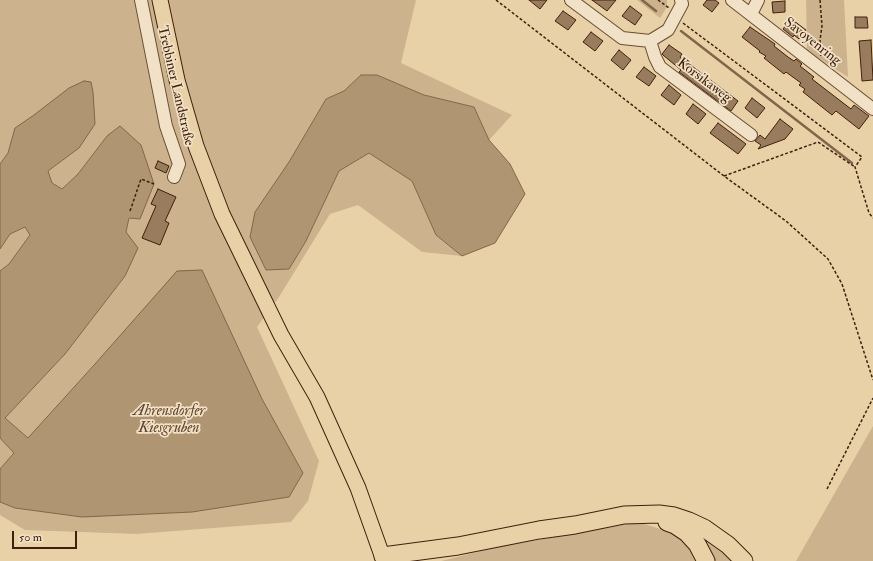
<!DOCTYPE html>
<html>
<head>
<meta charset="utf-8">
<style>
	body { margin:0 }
	#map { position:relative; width:873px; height:561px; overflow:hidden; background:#e9d1a7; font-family:"IM FELL Double Pica",serif }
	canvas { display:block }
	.scale { position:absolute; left:12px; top:531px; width:65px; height:18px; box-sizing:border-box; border:2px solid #40200d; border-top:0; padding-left:5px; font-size:12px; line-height:14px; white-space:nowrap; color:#40200d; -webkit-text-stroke:3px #f1e1c6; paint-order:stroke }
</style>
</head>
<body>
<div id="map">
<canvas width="873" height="561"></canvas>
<div class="scale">50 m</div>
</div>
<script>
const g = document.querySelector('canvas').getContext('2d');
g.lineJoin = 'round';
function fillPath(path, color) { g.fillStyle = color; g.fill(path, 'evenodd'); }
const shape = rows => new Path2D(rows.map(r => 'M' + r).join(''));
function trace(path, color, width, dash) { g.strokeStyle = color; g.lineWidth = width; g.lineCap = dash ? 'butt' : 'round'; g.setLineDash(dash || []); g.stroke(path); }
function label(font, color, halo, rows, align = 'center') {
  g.font = font + ' "IM FELL Double Pica",serif'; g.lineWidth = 3.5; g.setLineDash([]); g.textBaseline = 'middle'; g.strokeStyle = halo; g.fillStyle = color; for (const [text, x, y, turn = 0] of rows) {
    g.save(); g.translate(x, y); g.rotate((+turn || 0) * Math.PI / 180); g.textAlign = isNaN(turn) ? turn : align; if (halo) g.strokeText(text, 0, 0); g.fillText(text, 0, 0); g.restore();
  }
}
fillPath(shape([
	[0,0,416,0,401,63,512,115,489,140,474,107,424,95,377,75,361,75,344,91,326,99,289,162,255,212,289,269,306,241,339,171,369,153,412,181,436,235,462,256,422,252,358,205,330,214,279,297,257,327,319,461,308,501,291,522,136,534,25,530,0,515,0,502,15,508,303,473,262,399,95,364,28,439,5,418,65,354,125,276,126,232,129,218,107,136,78,174,62,189,52,183,48,171,79,148,34,115,16,128,8,153,0,164],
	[637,0,667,0,667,7,660,18],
	[806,0,844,0,848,77,807,51],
	[25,227,30,235,9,264,0,271,0,249,10,234],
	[873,426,873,561,796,561,853,461],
	[0,438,14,453,0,469],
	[638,522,683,536,697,561,441,561,493,548],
	[706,533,739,561,712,561,698,536]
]), '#ccb38d');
const water = shape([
	[361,75,377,75,424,95,474,107,489,140,510,164,525,194,495,243,462,256,436,235,412,181,369,153,339,171,306,241,289,269,266,270,250,237,255,212,289,162,326,99,344,91,361,75],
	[84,81,91,82,93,92,95,124,79,148,48,171,52,183,62,189,78,174,107,136,120,126,141,145,154,184,140,219,129,218,126,232,138,248,125,276,65,354,5,418,28,438,95,364,177,271,202,270,262,399,303,473,289,497,192,512,82,517,15,508,0,502,0,469,14,453,0,438,0,271,9,264,30,235,25,227,10,234,0,249,0,164,8,153,15,128,34,115,69,88,84,81]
]);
fillPath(water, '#b09573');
trace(water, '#83664a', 1);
trace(shape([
	[642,0,656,11],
	[681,31,852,163]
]), '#83664a', 2.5);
const building = shape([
	[529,0,547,0,540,9,529,0],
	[592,0,616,0,607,11,592,0],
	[707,0,715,0,719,3,712,12,703,5,707,0],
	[785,1,785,12,773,13,772,2,785,1],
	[630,6,642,15,635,25,622,16,630,6],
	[563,11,576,20,568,30,555,21,563,11],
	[855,17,867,17,868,28,855,28,855,17],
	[789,21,794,21,806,30,799,39,794,35,793,37,783,29,789,21],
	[750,27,775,44,774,46,788,57,794,61,796,59,802,64,800,66,814,77,812,79,851,109,854,105,869,116,859,129,836,111,832,115,803,92,805,89,799,85,801,83,786,72,784,74,764,58,766,56,759,52,760,51,742,37,750,27],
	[591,32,603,41,595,51,583,42,591,32],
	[871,40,873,80,862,81,859,41,871,40],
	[669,45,682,54,680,57,738,101,731,111,679,72,681,70,663,55,662,54,669,45],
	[619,50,631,60,623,70,611,60,619,50],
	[644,67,656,76,649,86,636,77,644,67],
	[669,85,681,95,674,105,661,95,669,85],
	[752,98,765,108,757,118,745,108,752,98],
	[693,104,706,114,698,124,686,114,693,104],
	[780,119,793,129,785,139,758,149,761,145,755,141,760,135,765,139,780,119],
	[718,123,746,144,738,154,710,133,718,123],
	[158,161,169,166,166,173,155,168,158,161],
	[158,189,176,197,165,221,169,223,160,245,142,238,156,206,151,204,158,189]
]);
fillPath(building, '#987c5d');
trace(building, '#40200d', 1);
const minor = shape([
	[141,0,166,126,179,164,174,177],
	[571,0,622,38,650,41,668,30,682,4,681,0],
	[732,0,873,109],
	[751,14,758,0],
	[650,41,655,57,660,67,751,135]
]);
const major = shape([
	[160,0,177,80,196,146,222,214,281,335,317,397,358,488,384,561]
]);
const highway = shape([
	[667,522,675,525,687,533,697,544,706,561],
	[383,556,458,546,539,530,575,525,624,515,659,514,674,516,689,521,704,528,728,545,744,561]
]);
trace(minor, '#6a4c34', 14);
trace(major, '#40200d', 17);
trace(highway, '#40200d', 19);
trace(shape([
	[496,0,724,176,786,221,828,259,842,284,873,380],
	[658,0,669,8],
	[820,0,822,26,820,40,821,56],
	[683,23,862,157,855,167,869,213,873,218],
	[724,176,818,142,855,167],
	[130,211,141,179,154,184],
	[827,489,873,398]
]), '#40200d', 1.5, [3, 2]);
trace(minor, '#f1e1c6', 12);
trace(major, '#e9d1a7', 15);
trace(highway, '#e9d1a7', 17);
label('14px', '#40200d', '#f1e1c6', [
	["Savoyenring",812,42,38],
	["Korsikaweg",704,81,37],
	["Trebbiner Landstraße",175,86,77]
]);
label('italic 15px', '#62432c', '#f1e1c6', [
	["Ahrensdorfer",169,412],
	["Kiesgruben",169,429]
]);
</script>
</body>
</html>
